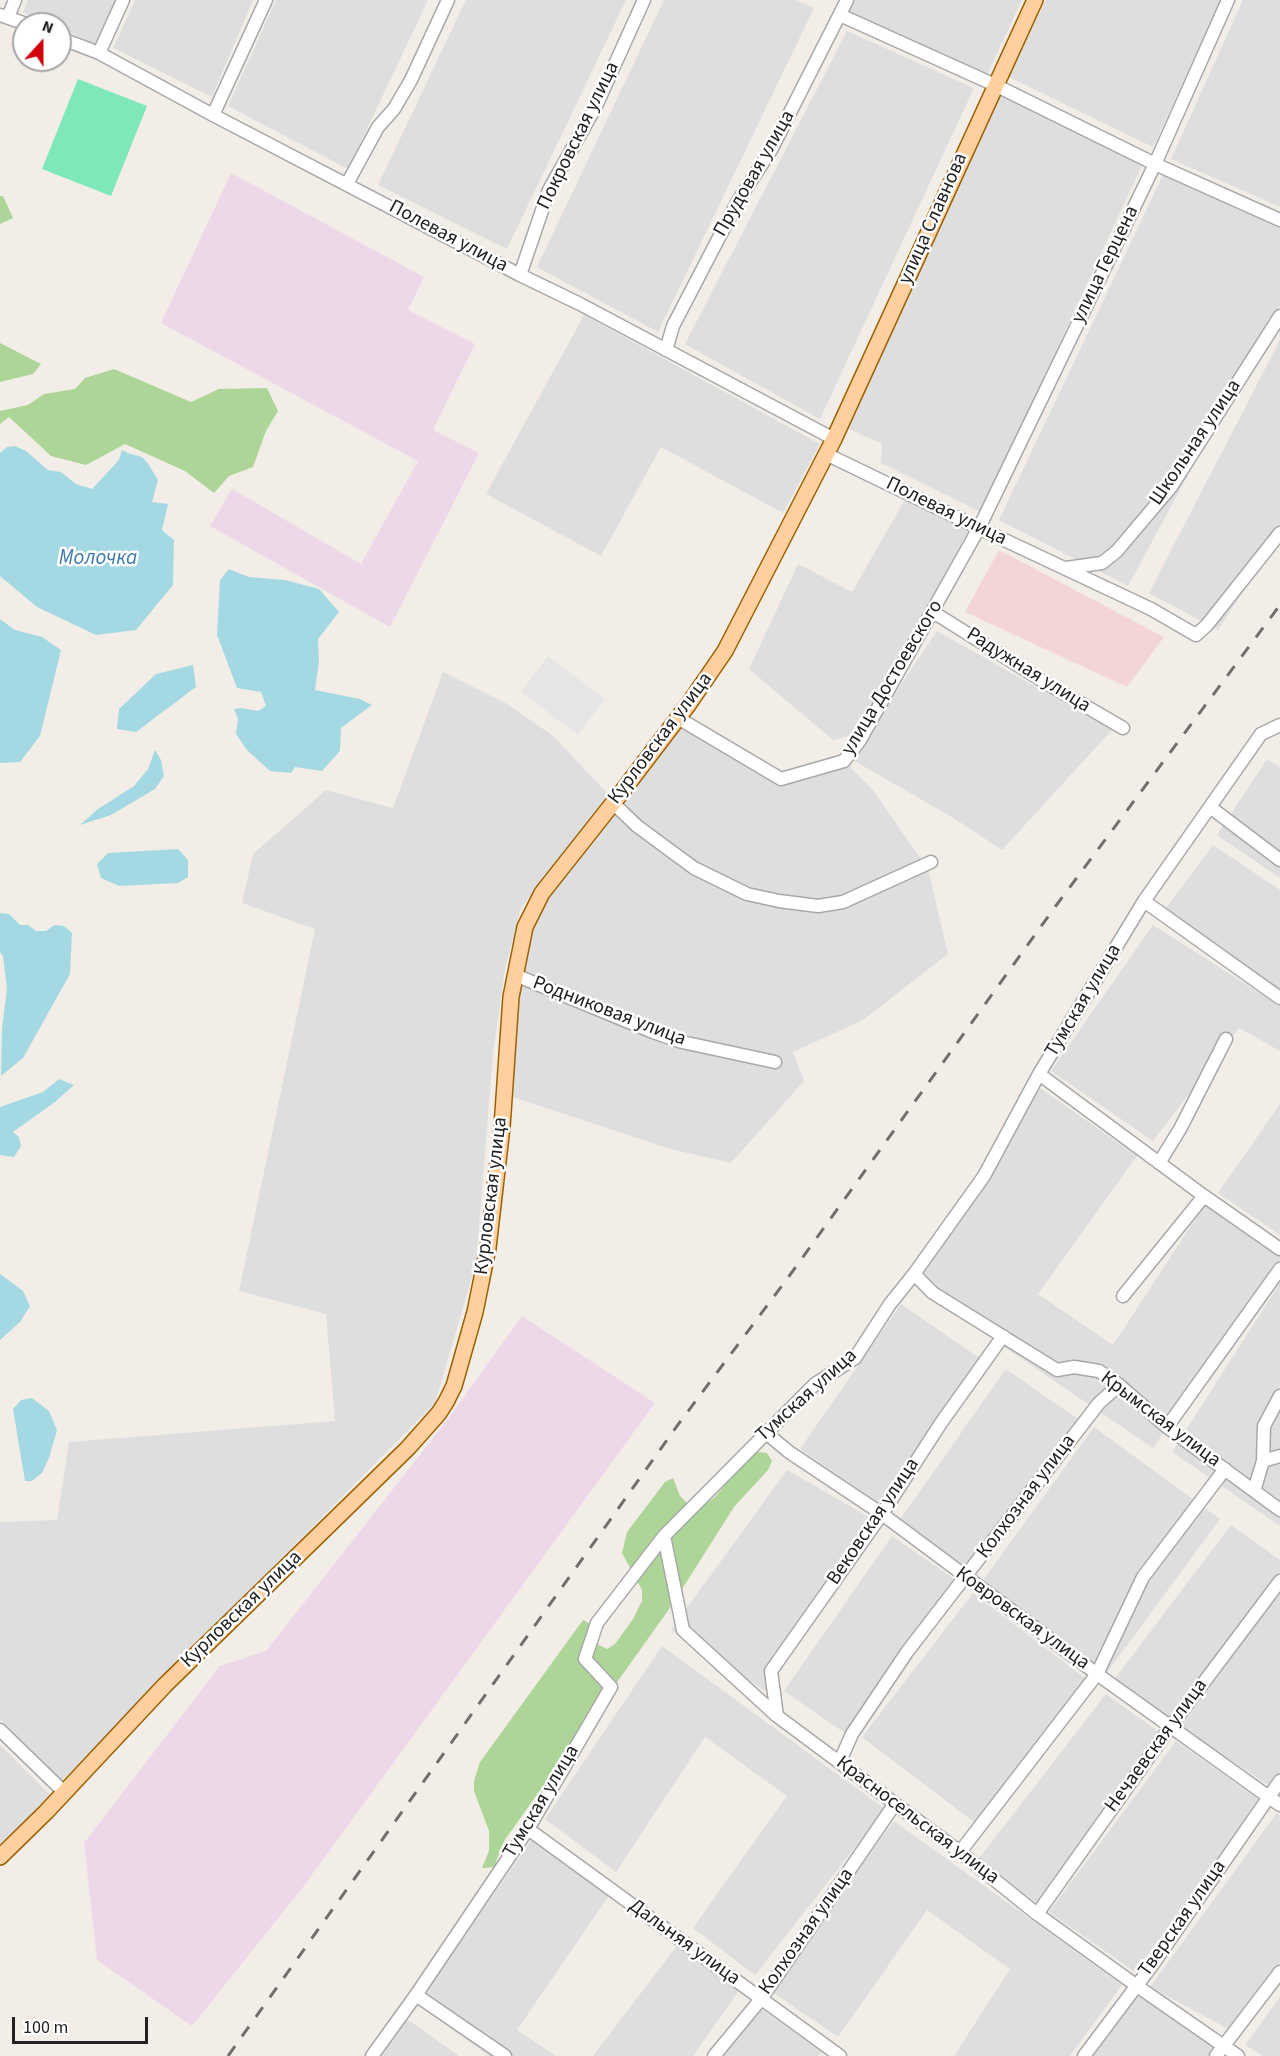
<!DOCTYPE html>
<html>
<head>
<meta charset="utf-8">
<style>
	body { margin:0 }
	#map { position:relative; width:1280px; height:2056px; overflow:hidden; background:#f2eee7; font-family:"Source Sans 3",sans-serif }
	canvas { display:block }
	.north { position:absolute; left:12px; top:12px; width:60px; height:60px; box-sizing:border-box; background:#fff; border:2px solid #a6a6a6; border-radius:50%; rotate:21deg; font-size:16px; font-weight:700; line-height:24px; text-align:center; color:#212121 }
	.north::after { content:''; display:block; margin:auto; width:21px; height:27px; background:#d2000c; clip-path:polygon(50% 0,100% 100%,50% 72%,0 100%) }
	.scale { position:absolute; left:12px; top:2017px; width:136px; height:27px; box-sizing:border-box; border:3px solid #212121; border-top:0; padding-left:8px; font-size:18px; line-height:21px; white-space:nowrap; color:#212121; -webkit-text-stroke:4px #fff; paint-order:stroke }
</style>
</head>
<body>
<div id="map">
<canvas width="1280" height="2056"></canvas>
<div class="north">N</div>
<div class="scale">100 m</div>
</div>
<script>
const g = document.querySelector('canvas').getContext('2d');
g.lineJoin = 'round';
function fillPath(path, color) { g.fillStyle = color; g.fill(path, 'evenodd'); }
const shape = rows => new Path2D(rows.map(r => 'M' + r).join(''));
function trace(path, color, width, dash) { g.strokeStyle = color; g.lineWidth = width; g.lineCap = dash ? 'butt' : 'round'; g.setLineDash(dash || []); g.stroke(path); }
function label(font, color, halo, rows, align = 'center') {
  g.font = font + ' "Source Sans 3",sans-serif'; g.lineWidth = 5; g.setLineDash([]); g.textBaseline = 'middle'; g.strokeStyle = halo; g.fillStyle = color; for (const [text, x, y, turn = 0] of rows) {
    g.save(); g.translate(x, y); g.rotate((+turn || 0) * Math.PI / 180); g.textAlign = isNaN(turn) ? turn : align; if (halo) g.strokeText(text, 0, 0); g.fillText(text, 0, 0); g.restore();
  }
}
fillPath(shape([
	[28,0,117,0,98,45,60,28,60,24,50,24,23,12],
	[135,0,253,0,212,97,113,48],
	[276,0,428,0,348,169,228,106],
	[466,0,626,0,507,249,378,185],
	[664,0,796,0,814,8,658,332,537,267],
	[853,0,1022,0,987,75,846,14],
	[1046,0,1221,0,1153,147,1009,77],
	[1243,0,1280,0,1280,207,1171,159],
	[847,31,974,88,820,419,685,344],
	[1001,91,1144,161,981,512,881,463,882,444,845,427],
	[1163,175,1280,223,1280,305,1128,586,999,520],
	[584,315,820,444,783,513,661,447,601,556,486,494],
	[1280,340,1280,535,1218,630,1149,593],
	[906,498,969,529,857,734,833,740,749,669,798,564,852,592],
	[937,631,1112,730,1002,850,955,819,851,759],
	[443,672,509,705,553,736,610,796,521,908,505,969,493,1054,476,1264,435,1403,62,1780,0,1719,0,1522,57,1520,69,1442,335,1421,326,1314,239,1291,315,929,242,903,253,854,326,790,393,808],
	[678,718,781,778,844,761,872,789,928,869,948,954,863,1020,793,1052,804,1081,731,1163,670,1149,510,1096,511,997,525,927],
	[1267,759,1280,767,1280,878,1217,835],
	[1213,845,1280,890,1280,998,1161,915],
	[1153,925,1280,1006,1280,1051,1239,1028,1153,1141,1051,1071],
	[1040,1088,1137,1156,1038,1294,1113,1345,1205,1204,1280,1251,1280,1261,1153,1448,913,1285],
	[1280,1104,1280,1235,1218,1193],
	[1280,1283,1280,1526,1172,1452],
	[901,1304,988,1364,887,1509,800,1449],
	[1006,1369,1082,1422,976,1575,899,1521],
	[1094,1427,1220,1519,1106,1674,981,1583],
	[787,1470,874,1520,767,1692,671,1630],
	[1231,1525,1280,1560,1280,1575,1171,1721,1113,1681],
	[892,1536,960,1583,852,1738,784,1691],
	[1280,1591,1280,1775,1271,1787,1181,1727],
	[973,1593,1094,1685,983,1829,862,1737],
	[662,1646,885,1809,755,1975,693,1928,787,1796,705,1737,616,1872,545,1819],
	[1106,1694,1162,1734,1036,1903,977,1861],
	[1176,1741,1261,1801,1135,1972,1049,1912],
	[0,1745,51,1796,0,1846],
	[1277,1813,1280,1816,1280,1963,1232,2031,1150,1987],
	[894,1821,1122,1985,1070,2056,954,2056,1010,1969,927,1910,838,2037,768,1989],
	[533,1838,612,1891,517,2030,556,2056,489,2056,417,2004],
	[679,1943,740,1989,693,2056,593,2056],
	[1137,1995,1216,2045,1208,2056,1093,2056],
	[1280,1997,1280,2056,1263,2056,1245,2045],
	[754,2004,822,2052,818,2056,717,2056],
	[407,2019,459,2056,380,2056]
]), '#dfdede');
fillPath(shape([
	[999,550,1164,637,1127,687,965,612]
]), '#f4d5d6');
fillPath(shape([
	[231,173,424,277,408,310,475,344,433,430,479,453,390,627,210,526,232,489,361,564,418,461,161,323],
	[522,1316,655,1403,303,1887,192,2026,97,1960,84,1843,220,1666,266,1651,448,1419]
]), '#ecd8e9');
fillPath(shape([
	[0,196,3,196,13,218,0,224],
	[0,343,41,364,33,374,0,382],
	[114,369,191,402,219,389,267,388,278,411,266,431,253,467,229,476,214,493,185,471,125,444,86,465,51,456,9,417,0,424,0,411,28,405,44,394,75,389,85,378],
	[758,1452,767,1453,772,1461,768,1470,734,1507,672,1605,504,1841,494,1867,482,1868,489,1851,489,1831,474,1791,474,1781,480,1762,583,1620,592,1625,599,1645,607,1649,615,1644,633,1619,642,1601,642,1590,622,1553,627,1532,665,1482,673,1478,680,1496,687,1503,707,1503,715,1497,749,1457]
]), '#add598');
fillPath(shape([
	[78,79,147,106,111,196,42,169]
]), '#7fe8b9');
fillPath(shape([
	[548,656,605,699,578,735,521,692]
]), '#e5e5e5');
fillPath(shape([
	[15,446,26,451,48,470,61,472,76,484,92,489,119,460,122,450,128,453,142,457,147,462,158,480,152,502,168,504,162,530,174,540,173,585,136,630,96,635,37,607,0,576,0,453,7,447],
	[229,569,249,577,285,580,319,589,339,612,318,639,319,661,315,690,360,699,372,705,341,728,340,751,322,771,295,767,291,773,270,771,247,750,236,734,238,719,234,709,241,708,258,711,266,706,261,692,237,688,217,635,220,580],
	[0,619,15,630,42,637,61,650,40,736,20,762,0,763],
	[193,665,196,687,136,732,117,729,119,709,156,674],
	[155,750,161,760,164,776,155,789,111,815,80,825,98,809,134,786,148,769],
	[178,849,188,860,188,877,178,883,119,886,101,878,97,864,108,853],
	[0,913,9,914,20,925,28,925,36,931,46,931,54,925,64,926,72,933,70,974,23,1058,1,1076,2,1028,7,989,3,956,0,952],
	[59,1079,74,1085,55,1102,13,1132,19,1137,21,1146,14,1157,0,1155,0,1107,43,1092],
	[0,1274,23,1291,30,1306,20,1322,0,1340],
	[32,1398,49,1411,57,1430,49,1458,42,1473,32,1481,25,1481,13,1409,21,1400]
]), '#a4d9e3');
const minor = shape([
	[0,15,26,24],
	[840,15,995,85,1155,164,1280,220],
	[8,17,15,0],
	[60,38,99,53,213,115,520,275,580,304,834,439],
	[99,53,123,0],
	[213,115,266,0],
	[347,184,378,127,394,109,411,80,448,0],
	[520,275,549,190,596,106,644,0],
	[666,350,673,326,738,201,771,150,847,0],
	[826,454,979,528,1151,609,1196,635,1207,625,1280,533],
	[1066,568,1102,563,1117,551,1171,487,1280,316],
	[933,612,1046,683,1123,728],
	[678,718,781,779,844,761,860,740,979,528,1155,164,1228,0],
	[613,803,637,826,694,868,747,894,779,901,818,906,843,902,931,862],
	[1210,807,1280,860],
	[1144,901,1280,998],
	[515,975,653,1032,682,1042,775,1062],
	[1039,1074,1204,1196,1280,1249],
	[1159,1163,1180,1129,1226,1039],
	[914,1274,933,1293,1057,1370,1074,1367,1099,1371,1119,1385,1167,1427,1280,1510],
	[1123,1296,1204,1196],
	[1167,1427,1280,1269],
	[765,1432,789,1452,882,1514,1097,1674,1280,1805],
	[1263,1461,1280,1456],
	[1254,1491,1263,1461,1264,1426,1280,1396],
	[664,1536,683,1630,777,1716,960,1852,1037,1914,1137,1986,1238,2056],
	[777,1716,771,1671,882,1514,941,1423,1003,1336],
	[0,1730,65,1793],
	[840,1761,852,1734,907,1652,1099,1403,1119,1385],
	[528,1829,840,2056],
	[960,1852,1097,1674,1143,1577,1225,1469],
	[1037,1914,1171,1726,1280,1581],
	[416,1995,505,2056],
	[372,2056,416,1995,528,1829,611,1687,585,1659,597,1623,664,1536,815,1384,855,1358,890,1304,914,1274,984,1176,1039,1074,1144,901,1261,734,1280,725],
	[714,2056,761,1999,894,1805],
	[1084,2056,1153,1964,1280,1781],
	[1216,2056,1280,1972]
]);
const major = shape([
	[0,1857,46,1812,165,1685,408,1448,439,1413,446,1402,454,1386,475,1312,488,1248,502,1127,511,997,525,927,542,893,621,793,688,705,725,651,834,439,1035,0]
]);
trace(minor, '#a8a8a8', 15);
trace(major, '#9e6100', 18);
trace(minor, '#fff', 12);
trace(major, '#ffd09f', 15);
trace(shape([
	[228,2056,677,1426,787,1279,1055,907,1280,605]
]), '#6f6f6f', 3, [12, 12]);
label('20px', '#212121', '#fff', [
	["Покровская улица",579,136,-64],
	["Прудовая улица",755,174,-60],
	["улица Славнова",934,219,-66],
	["Полевая улица",448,237,28],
	["улица Герцена",1106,265,-64],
	["Школьная улица",1196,443,-56],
	["Полевая улица",946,512,26],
	["Радужная улица",1028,671,32],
	["улица Достоевского",893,678,-59],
	["Курловская улица",661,739,-53],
	["Тумская улица",1084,1001,-59],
	["Родниковая улица",609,1012,21],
	["Курловская улица",492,1196,-83],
	["Тумская улица",807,1396,-42],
	["Крымская улица",1160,1420,37],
	["Колхозная улица",1027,1497,-53],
	["Вековская улица",874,1522,-56],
	["Курловская улица",242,1610,-44],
	["Ковровская улица",1022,1619,36],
	["Нечаевская улица",1157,1746,-54],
	["Тумская улица",542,1802,-59],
	["Красносельская улица",917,1821,37],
	["Тверская улица",1183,1919,-55],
	["Колхозная улица",807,1932,-55],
	["Дальняя улица",684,1943,36]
]);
label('italic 21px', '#3e7aab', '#fff', [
	["Молочка",98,559]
]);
</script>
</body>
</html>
